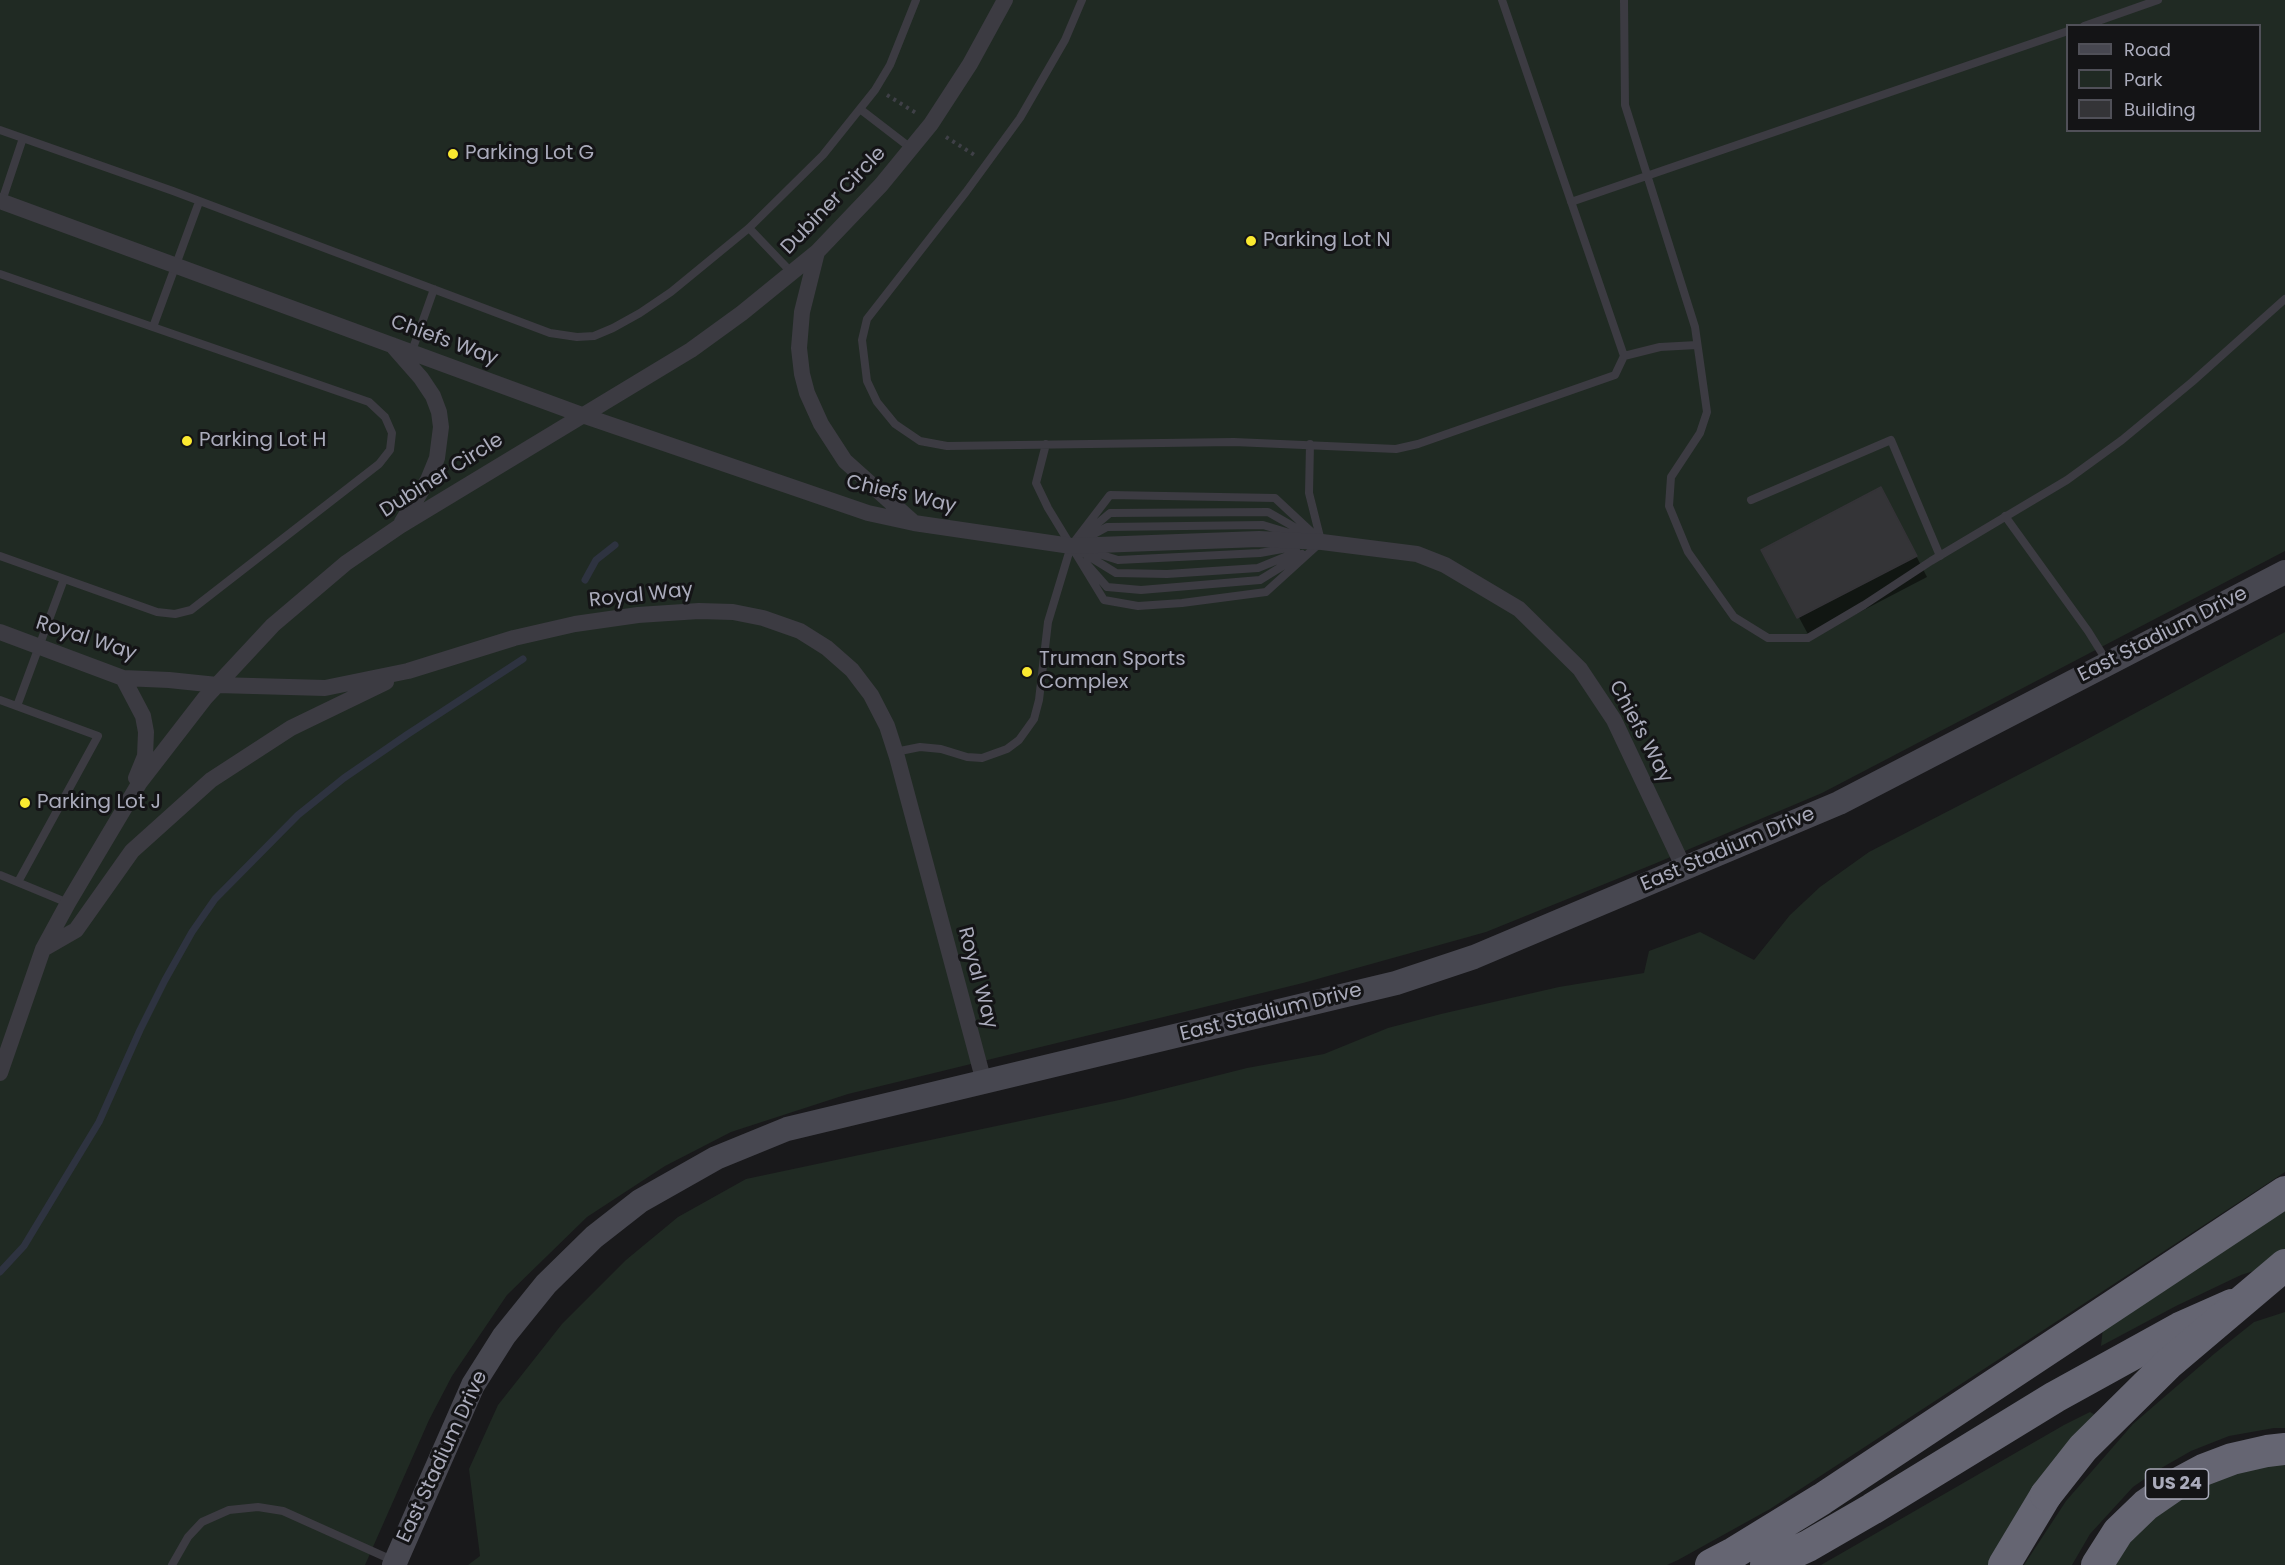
<!DOCTYPE html>
<html>
<head>
<meta charset="utf-8">
<style>
	body { margin:0 }
	#map { position:relative; width:2285px; height:1565px; overflow:hidden; background:#19191b; font-family:Poppins,sans-serif }
	canvas { display:block }
	.legend { position:absolute; left:2066px; top:24px; width:195px; height:108px; box-sizing:border-box; background:#141416; border:2px solid #505058; margin:0; padding:8px 10px; list-style:none; font-size:18px; color:#aaabbb }
	.legend li { display:flex; align-items:center; gap:12px; height:30px }
	.legend b { width:30px; border:2px solid #505058 }
</style>
</head>
<body>
<div id="map">
<canvas width="2285" height="1565"></canvas>
<ul class="legend">
<li><b style="height:8px;background:#474750"></b>Road</li>
<li><b style="height:16px;background:#202a23"></b>Park</li>
<li><b style="height:16px;background:#343437"></b>Building</li>
</ul>
</div>
<script>
const g = document.querySelector('canvas').getContext('2d');
g.lineJoin = 'round';
function fillPath(path, color) { g.fillStyle = color; g.fill(path, 'evenodd'); }
const shape = rows => new Path2D(rows.map(r => 'M' + r).join(''));
function trace(path, color, width, dash) { g.strokeStyle = color; g.lineWidth = width; g.lineCap = dash ? 'butt' : 'round'; g.setLineDash(dash || []); g.stroke(path); }
function label(font, color, halo, rows, align = 'center') {
  g.font = font + ' Poppins,sans-serif'; g.lineWidth = 6; g.setLineDash([]); g.textBaseline = 'middle'; g.strokeStyle = halo; g.fillStyle = color; for (const [text, x, y, turn = 0] of rows) {
    g.save(); g.translate(x, y); g.rotate((+turn || 0) * Math.PI / 180); g.textAlign = isNaN(turn) ? turn : align; if (halo) g.strokeText(text, 0, 0); g.fillText(text, 0, 0); g.restore();
  }
}
fillPath(shape([
	[0,0,2285,0,2285,551,1822,793,1654,864,1486,932,1303,983,848,1094,731,1132,665,1166,587,1217,507,1295,452,1376,429,1420,365,1565,0,1565],
	[2068,26,2260,26,2260,130,2068,130],
	[2285,632,2285,1172,1770,1509,1678,1560,1667,1565,468,1565,480,1556,469,1469,498,1405,562,1324,626,1260,678,1217,746,1179,1124,1099,1247,1068,1324,1054,1388,1028,1441,1014,1559,987,1644,973,1649,951,1700,932,1754,960,1790,915,1820,887,1869,852,2082,742],
	[2285,1205,2285,1256,2276,1264,2241,1275,2176,1306,2101,1346,2103,1327],
	[2285,1312,2285,1428,2274,1428,2229,1436,2191,1451,2156,1471,2133,1487,2090,1534,2072,1565,2024,1565,2066,1501,2133,1424,2214,1354,2254,1322],
	[2090,1412,2097,1416,1990,1565,1821,1565,2064,1425],
	[2285,1464,2285,1565,2108,1565,2128,1538,2184,1493,2238,1470]
]), '#202a23');
fillPath(shape([
	[1892,509,1927,577,1810,638,1763,550]
]), '#0007');
trace(shape([
	[585,580,596,560,615,545],
	[0,1272,24,1246,99,1122,140,1030,165,980,192,932,215,899,298,815,344,778,408,734,523,659]
]), '#2e3340', 7);
const building = shape([
	[1881,487,1917,556,1797,618,1761,550,1881,487]
]);
fillPath(building, '#343437');
trace(building, '#343337', 1.5);
trace(shape([
	[887,95,916,113],
	[946,137,976,156]
]), '#3f4047', 4, [3, 4.5]);
trace(shape([
	[1082,0,1065,40,1020,118,966,192,867,319,862,340,867,381,877,402,895,424,920,441,947,446,1234,442,1396,449,1418,444,1615,375,1624,356,1502,0],
	[1624,0,1625,105,1695,327,1707,412,1700,433,1671,477,1669,506,1688,552,1734,617,1768,638,1808,638,1864,605,1931,561,2067,480,2122,440,2192,382,2285,299],
	[2084,26,2158,0],
	[860,109,912,149],
	[0,130,173,191,550,333,577,337,594,336,613,328,640,313,671,292,749,228,823,155,875,90,890,65,916,0],
	[1571,202,2068,31],
	[1,204,23,138],
	[749,228,792,273],
	[0,274,369,402,385,417,392,433,390,450,379,464,191,610,175,614,157,612,0,556],
	[153,327,199,202],
	[412,351,434,289],
	[1624,356,1660,347,1697,345],
	[1046,444,1036,483,1048,508,1104,600,1138,606,1182,603,1266,592,1321,542],
	[1310,444,1309,493,1321,541],
	[1751,500,1891,440,1940,556],
	[2005,516,2088,631,2108,663],
	[1085,534,1110,513,1268,512,1310,536],
	[1085,539,1107,527,1263,525,1296,535],
	[1077,549,1116,573,1167,574,1258,568,1297,552],
	[1086,550,1118,560,1260,553,1293,547],
	[1085,562,1107,587,1141,590,1260,580,1302,554],
	[0,700,98,736,18,882],
	[17,706,64,579],
	[895,752,920,747,941,749,967,757,982,758,1007,749,1019,740,1034,719,1039,700,1048,622,1071,546,1110,495,1275,498,1319,539],
	[0,875,68,903],
	[172,1565,188,1537,202,1522,229,1510,258,1507,283,1511,392,1560]
]), '#3c3b42', 8);
trace(shape([
	[0,201,582,415,868,513,914,523,1071,546,1259,539,1322,542,1417,554,1445,565,1519,609,1580,669,1614,720,1684,868],
	[817,252,802,312,799,348,802,374,807,393,821,424,845,461,913,522],
	[392,345,421,378,433,396,439,412,441,427,437,458,428,480,402,522],
	[0,632,123,678,169,680,217,685,325,688,408,671,514,638,575,624,638,615,699,611,733,612,763,618,800,631,827,648,852,670,871,695,887,726,897,757,984,1082],
	[123,678,143,716,146,732,145,756,136,778],
	[43,949,76,930,132,851,211,780,291,728,386,682],
	[0,1073,43,949,68,903,140,782,205,698,273,625,346,563,400,526,691,350,742,313,817,252,881,185,931,124,970,64,1005,0]
]), '#3c3b42', 16);
trace(shape([
	[394,1565,473,1385,504,1336,546,1284,594,1237,640,1201,716,1158,787,1129,1396,983,1474,957,1839,803,2285,572]
]), '#474750', 24);
trace(shape([
	[1711,1565,1734,1553,1822,1499,2285,1192],
	[1766,1565,1808,1546,1872,1509,2055,1397,2180,1328,2232,1305],
	[2004,1565,2046,1495],
	[2097,1565,2118,1532,2146,1505,2175,1485,2203,1470,2232,1459,2267,1451,2285,1449]
]), '#656572', 32);
trace(shape([
	[2046,1495,2083,1448,2168,1364,2285,1265]
]), '#656572', 32);
for (const [x, y, r, color] of [
	[453,154,6,"#fbe930"],
	[1251,241,6,"#fbe930"],
	[187,441,6,"#fbe930"],
	[1027,672,6,"#fbe930"],
	[25,803,6,"#fbe930"]
]) { const dot = new Path2D(); dot.arc(x, y, r, 0, 2 * Math.PI); g.fillStyle = color; g.fill(dot); trace(dot, '#141416', 2); }
for (const [x, y, w] of [
	[2177,1484,63]
]) { const box = new Path2D(); box.roundRect(x - w / 2, y - 15, w, 30, 4.5); g.fillStyle = '#141416'; g.fill(box); trace(box, '#aaabbb', 1.5); }
label('bold 18px', '#aaabbb', null, [
	["US 24",2177,1484]
]);
label('20px', '#aaabbb', '#141416', [
	["Parking Lot G",465,154],
	["Parking Lot N",1263,241],
	["Parking Lot H",199,441],
	["Truman Sports",1039,660],
	["Complex",1039,683],
	["Parking Lot J",37,803]
], 'left');
label('20px', '#aaabbb', '#141416', [
	["Dubiner Circle",834,201,-46],
	["Chiefs Way",444,341,20],
	["Dubiner Circle",442,476,-32],
	["Chiefs Way",901,495,13],
	["Royal Way",641,596,-6],
	["East Stadium Drive",2163,635,-27],
	["Royal Way",86,639,18],
	["Chiefs Way",1640,732,62],
	["East Stadium Drive",1728,850,-23],
	["Royal Way",977,978,75],
	["East Stadium Drive",1271,1013,-14],
	["East Stadium Drive",443,1457,-65]
]);
</script>
</body>
</html>
